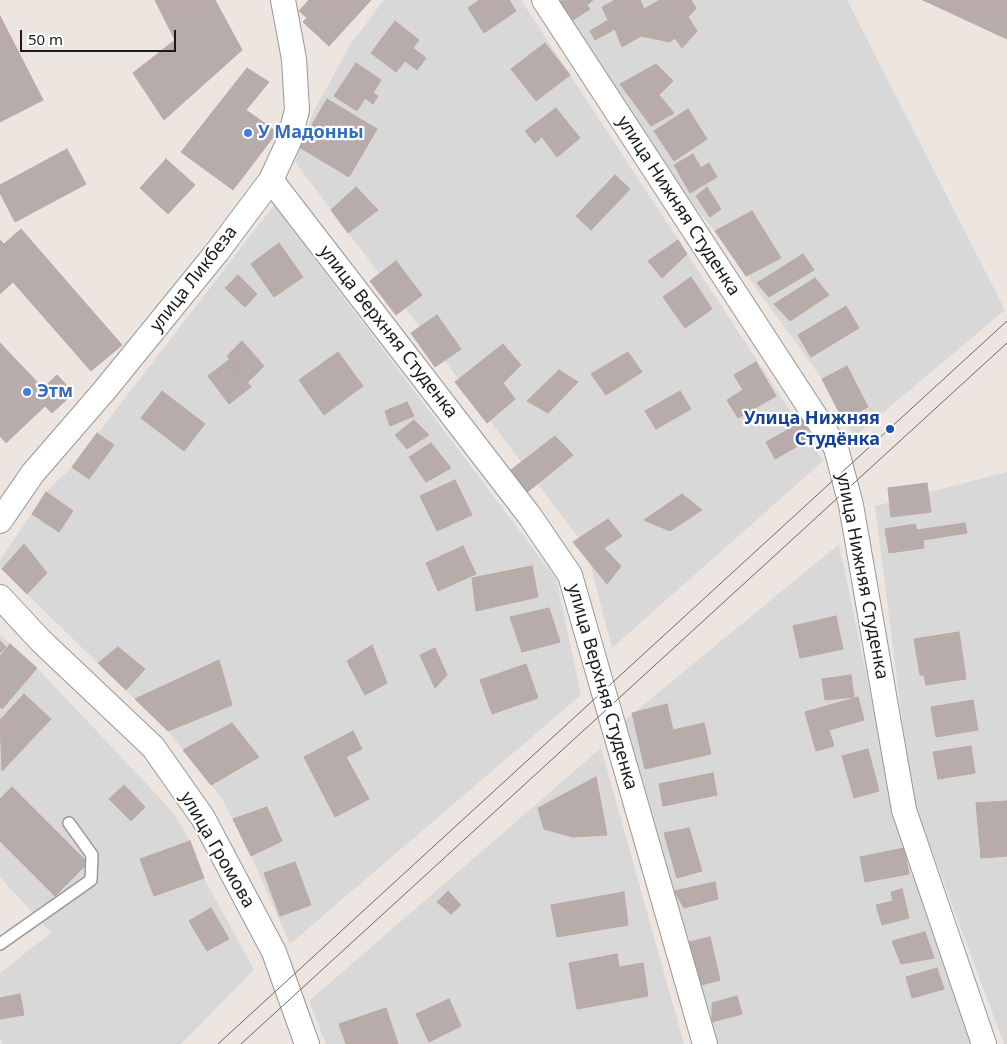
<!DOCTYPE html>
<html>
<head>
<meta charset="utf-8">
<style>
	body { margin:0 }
	#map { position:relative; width:1007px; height:1044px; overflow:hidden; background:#ece5e0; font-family:"Noto Sans",sans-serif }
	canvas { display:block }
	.scale { position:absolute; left:20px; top:30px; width:156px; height:22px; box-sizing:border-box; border:2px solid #1b1b1b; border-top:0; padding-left:6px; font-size:15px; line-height:18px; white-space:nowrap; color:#1b1b1b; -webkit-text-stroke:4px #fff; paint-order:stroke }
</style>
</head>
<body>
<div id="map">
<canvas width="1007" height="1044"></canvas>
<div class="scale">50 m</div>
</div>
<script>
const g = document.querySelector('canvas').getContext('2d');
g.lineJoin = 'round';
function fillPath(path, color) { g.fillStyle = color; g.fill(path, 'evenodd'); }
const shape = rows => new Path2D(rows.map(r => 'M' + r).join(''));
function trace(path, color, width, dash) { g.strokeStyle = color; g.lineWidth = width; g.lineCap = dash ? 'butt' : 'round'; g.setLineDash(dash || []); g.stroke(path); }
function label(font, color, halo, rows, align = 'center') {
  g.font = font + ' "Noto Sans",sans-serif'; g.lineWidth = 4.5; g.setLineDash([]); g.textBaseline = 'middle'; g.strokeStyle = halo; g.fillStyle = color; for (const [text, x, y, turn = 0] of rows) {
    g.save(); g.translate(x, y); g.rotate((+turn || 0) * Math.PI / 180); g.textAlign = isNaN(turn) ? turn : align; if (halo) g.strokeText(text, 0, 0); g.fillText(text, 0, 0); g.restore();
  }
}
fillPath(shape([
	[384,0,521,0,823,461,612,648,586,548,295,162,314,111,350,45],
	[559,0,847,0,1005,310,855,436,843,420,822,379,715,231,689,201],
	[274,205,556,579,581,695,290,944,251,856,222,799,168,731,0,568,0,560,46,492,72,467],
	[1007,472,1007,1044,1004,1044,912,797,875,506],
	[839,544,894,807,973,1044,718,1044,625,720],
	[0,635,37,668,172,811,190,841,204,878,254,970,181,1044,3,1044,0,1038,0,973,51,933,0,877],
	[601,748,684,1044,326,1044,309,1001]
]), '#d9d8d8');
const building = shape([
	[155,0,215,0,242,50,164,120,133,73,175,40,155,0],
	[309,0,371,0,329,46,303,22,307,18,299,11,309,0],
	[480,0,509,0,516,11,484,33,468,8,480,0],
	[593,0,587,5,590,9,573,20,559,1,593,0],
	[615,0,640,0,644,9,660,0,691,0,696,8,688,17,697,31,682,48,675,38,670,42,641,36,622,47,615,29,595,40,590,31,608,20,602,7,615,0],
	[923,0,1007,0,1007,39,923,0],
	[0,16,43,100,0,122,0,16],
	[395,21,419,40,413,48,426,58,417,70,405,61,396,72,371,53,395,21],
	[545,43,570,75,536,101,511,69,545,43],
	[356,63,381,80,373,93,378,96,373,104,365,98,357,111,334,96,356,63],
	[656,64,673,81,659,95,674,113,651,126,620,84,656,64],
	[247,68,269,82,246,110,277,132,233,190,181,152,247,68],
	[327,99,377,129,349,177,299,147,327,99],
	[556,108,580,138,557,157,542,137,535,143,525,131,556,108],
	[688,109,707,139,674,161,654,131,688,109],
	[67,149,86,184,15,222,0,193,0,185,67,149],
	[693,154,701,168,709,163,717,177,690,193,674,165,693,154],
	[166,159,195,185,168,214,140,188,166,159],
	[615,175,630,189,591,230,576,216,615,175],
	[356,187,378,210,348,233,331,210,356,187],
	[707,187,721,209,710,217,696,196,707,187],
	[752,211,781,258,746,276,715,231,752,211],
	[21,229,122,345,91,371,13,282,0,294,0,240,4,244,21,229],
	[678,240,687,254,662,278,648,261,678,240],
	[279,243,303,277,274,297,251,264,279,243],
	[803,254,814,270,769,297,757,283,803,254],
	[396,261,422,295,396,315,370,281,396,261],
	[238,275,257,294,245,307,225,288,238,275],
	[691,277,712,309,685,328,663,297,691,277],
	[815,278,829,295,790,321,774,304,815,278],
	[846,306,859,328,811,357,798,335,846,306],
	[437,315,461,349,435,367,411,333,437,315],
	[242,341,264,366,248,382,227,356,242,341],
	[0,343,43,388,57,375,74,393,52,413,45,406,6,443,0,436,0,343],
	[503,344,521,365,503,383,515,399,487,423,455,382,503,344],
	[338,352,363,386,324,415,299,380,338,352],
	[628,352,642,372,606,395,591,374,628,352],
	[230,359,251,387,229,404,208,376,230,359],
	[756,362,776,396,738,418,727,400,743,390,734,375,756,362],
	[847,366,868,407,843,420,822,379,847,366],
	[559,370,578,382,548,413,527,401,559,370],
	[162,391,205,424,184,451,141,418,162,391],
	[680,391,691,409,656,429,645,411,680,391],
	[407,402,414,416,390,426,385,411,407,402],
	[801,417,812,438,775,459,766,442,791,428,789,423,801,417],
	[414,420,429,435,407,449,395,435,414,420],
	[97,433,114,445,89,479,72,467,97,433],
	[555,436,573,455,525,494,507,473,555,436],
	[431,443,451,468,426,482,409,457,431,443],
	[455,480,472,515,437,531,420,496,455,480],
	[927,483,931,512,891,517,888,488,927,483],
	[46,492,73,511,59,532,32,514,46,492],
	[682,494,702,510,670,531,644,520,682,494],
	[608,519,622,536,604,548,621,566,607,584,573,542,608,519],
	[965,523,967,533,923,540,924,548,889,553,885,529,915,524,917,530,965,523],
	[24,544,47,573,27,594,2,569,24,544],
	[463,546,476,574,438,591,426,563,463,546],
	[532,566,538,597,476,611,472,578,532,566],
	[549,608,560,642,522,652,510,617,549,608],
	[836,616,843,649,800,658,793,626,836,616],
	[959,632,966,679,926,685,924,675,920,675,914,639,959,632],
	[0,641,6,647,0,653,0,641],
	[10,644,37,668,2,709,0,707,0,656,10,644],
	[372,645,387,683,365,695,347,661,372,645],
	[118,647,145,669,126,690,98,663,118,647],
	[435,648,447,675,435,688,420,655,435,648],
	[219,660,232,705,168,731,135,699,219,660],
	[526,664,538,698,492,714,480,680,526,664],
	[851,675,854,697,825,700,822,679,851,675],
	[24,694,51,719,2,771,0,720,24,694],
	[858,697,864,720,829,730,834,746,816,751,805,712,858,697],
	[973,700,978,730,936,737,931,707,973,700],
	[667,704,673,730,704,723,711,754,645,769,632,713,667,704],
	[232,723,259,757,211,785,183,750,232,723],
	[353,731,362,749,346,757,369,799,335,817,304,757,353,731],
	[971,746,975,773,938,779,933,752,971,746],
	[868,749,879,791,854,798,842,756,868,749],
	[713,773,717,795,663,806,659,784,713,773],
	[596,777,607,835,573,837,544,829,538,808,596,777],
	[124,785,145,807,131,821,109,799,124,785],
	[12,787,88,863,55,896,0,841,0,799,12,787],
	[1007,801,1007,856,981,858,976,803,1007,801],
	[267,807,282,841,251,856,233,819,267,807],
	[689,828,702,871,677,878,664,833,689,828],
	[190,841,204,878,154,896,140,859,190,841],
	[904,848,909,874,865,882,860,857,904,848],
	[295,862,311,905,280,916,264,873,295,862],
	[715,882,718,899,684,908,674,891,715,882],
	[902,889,909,918,882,925,876,905,893,901,891,892,902,889],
	[448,891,461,905,451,914,437,902,448,891],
	[624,892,628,925,557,937,551,905,624,892],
	[211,908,229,939,207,951,189,921,211,908],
	[925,932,934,958,901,964,892,941,925,932],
	[710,937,720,980,694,987,681,944,710,937],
	[617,954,619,967,643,963,648,996,577,1009,569,963,617,954],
	[937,968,944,989,912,998,906,977,937,968],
	[20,994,24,1015,0,1019,0,998,20,994],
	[737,996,742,1014,712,1022,712,1003,737,996],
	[449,999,461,1026,429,1042,416,1014,449,999],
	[386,1008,398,1044,346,1044,339,1024,386,1008]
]);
fillPath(building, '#b8acaa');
trace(building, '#bda7a3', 1);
const lane = shape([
	[0,944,91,880,92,855,69,823]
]);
const street = shape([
	[544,0,836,448,851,505,904,810,984,1044],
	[271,180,529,515,570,575,705,1044],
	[0,521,33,473,104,391,217,252,271,180,289,141,297,110,294,59,283,0],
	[0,597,41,641,153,747,203,818,274,952,307,1044]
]);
trace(lane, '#989898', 14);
trace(street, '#989898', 26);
trace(lane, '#fff', 11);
trace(street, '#fff', 24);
trace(shape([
	[218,1044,1007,321],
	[241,1044,1007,343]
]), '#696969', 1);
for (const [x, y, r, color] of [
	[248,133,5,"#3f7fe0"],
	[27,392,5,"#3f7fe0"],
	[890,429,5,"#1a4fb4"]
]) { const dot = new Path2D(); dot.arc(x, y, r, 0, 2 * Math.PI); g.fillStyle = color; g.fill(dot); trace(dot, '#fff', 2); }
label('bold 18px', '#366cbe', '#fff', [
	["У Мадонны",258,133],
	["Этм",37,392]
], 'left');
label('18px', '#1b1b1b', '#fff', [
	["улица Нижняя Cтуденкa",678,206,57],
	["улица Ликбеза",194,279,-52],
	["улица Верхняя Студенка",388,332,52],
	["улица Нижняя Cтуденкa",862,576,79],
	["улица Верхняя Студенка",602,687,74],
	["улица Громова",217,850,60]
]);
label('bold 18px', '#164399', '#fff', [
	["Улица Нижняя",880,419],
	["Студёнка",880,440]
], 'right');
</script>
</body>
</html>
